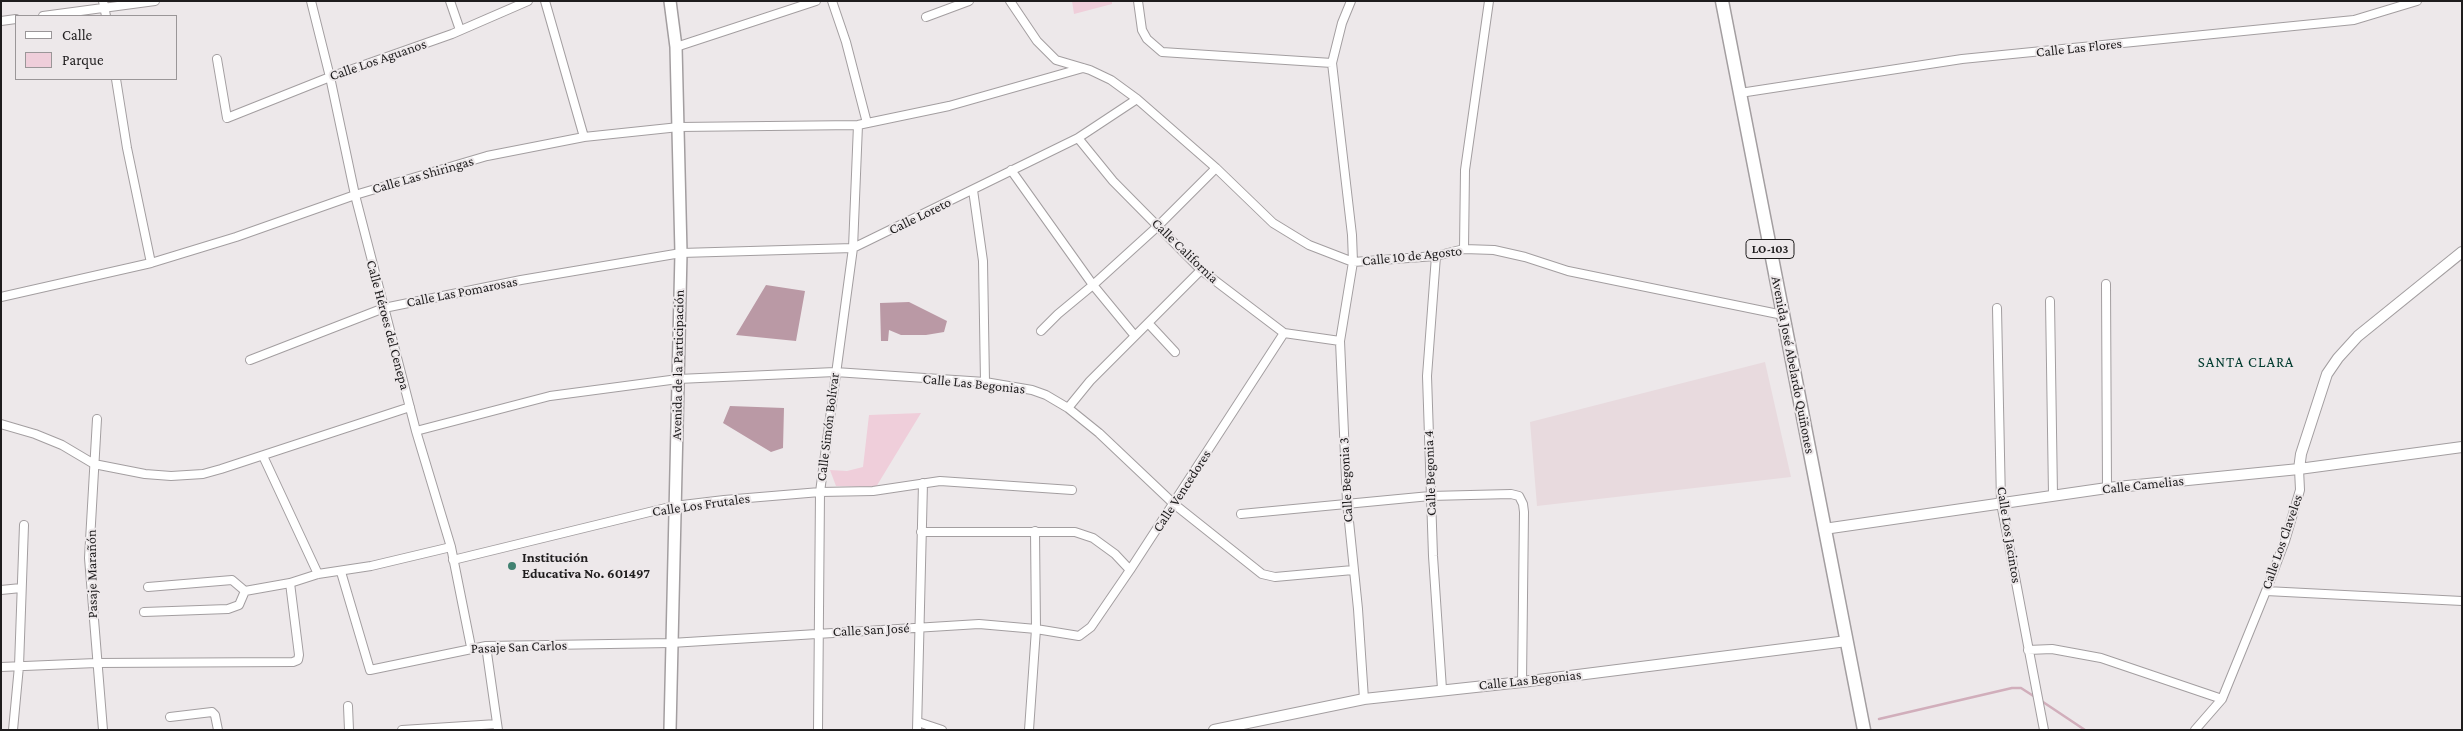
<!DOCTYPE html>
<html>
<head>
<meta charset="utf-8">
<style>
	body { margin:0 }
	#map { position:relative; width:2463px; height:731px; overflow:hidden; background:#ede8ea; font-family:"Crimson Pro",serif }
	canvas { display:block }
	.frame { position:absolute; inset:0; border:2px solid #1e1c1d; pointer-events:none }
	.legend { position:absolute; left:15px; top:15px; width:162px; height:65px; box-sizing:border-box; background:#ede8ea; border:1px solid #9a9698; margin:0; padding:6px 9px; list-style:none; font-size:15px; color:#1e1c1d }
	.legend li { display:flex; align-items:center; gap:10px; height:25px }
	.legend b { width:25px; border:1px solid #9a9698 }
</style>
</head>
<body>
<div id="map">
<canvas width="2463" height="731"></canvas>
<div class="frame"></div>
<ul class="legend">
<li><b style="height:6px;background:#fff"></b>Calle</li>
<li><b style="height:14px;background:#efceda"></b>Parque</li>
</ul>
</div>
<script>
const g = document.querySelector('canvas').getContext('2d');
g.lineJoin = 'round';
function fillPath(path, color) { g.fillStyle = color; g.fill(path, 'evenodd'); }
const shape = rows => new Path2D(rows.map(r => 'M' + r).join(''));
function trace(path, color, width, dash) { g.strokeStyle = color; g.lineWidth = width; g.lineCap = dash ? 'butt' : 'round'; g.setLineDash(dash || []); g.stroke(path); }
function label(font, color, halo, rows, align = 'center') {
  g.font = font + ' "Crimson Pro",serif'; g.lineWidth = 4; g.setLineDash([]); g.textBaseline = 'middle'; g.strokeStyle = halo; g.fillStyle = color; for (const [text, x, y, turn = 0] of rows) {
    g.save(); g.translate(x, y); g.rotate((+turn || 0) * Math.PI / 180); g.textAlign = isNaN(turn) ? turn : align; if (halo) g.strokeText(text, 0, 0); g.fillText(text, 0, 0); g.restore();
  }
}
fillPath(shape([
	[1765,362,1791,477,1537,506,1530,422]
]), '#e8dade');
fillPath(shape([
	[1072,1,1112,1,1112,4,1074,14],
	[921,413,876,487,836,486,830,470,847,471,863,467,869,415]
]), '#efceda');
fillPath(shape([
	[766,285,805,291,796,341,736,335],
	[909,302,947,321,944,332,926,335,901,335,889,330,888,341,881,341,880,303],
	[730,406,784,408,783,448,771,452,723,423]
]), '#ba99a5');
trace(shape([
	[2040,700,2085,730],
	[1879,719,2012,688,2021,688,2035,697]
]), '#d1aebb', 2.5);
const minor = shape([
	[103,1,106,16],
	[311,1,330,77,355,195,416,431,451,547,471,647],
	[450,1,460,30],
	[545,1,584,137],
	[832,1,846,42,867,123],
	[1010,1,1037,41,1056,60,1090,70,1111,80,1137,99,1216,168,1273,223,1309,245,1353,262,1436,256,1464,249,1494,250,1525,257,1568,271,1783,315],
	[1138,1,1142,30,1147,39,1162,52,1332,63],
	[1351,1,1342,23,1332,63,1352,235,1353,262,1340,341,1347,502,1358,609,1364,699],
	[43,16,155,1],
	[926,17,969,1],
	[1,21,16,19],
	[676,47,816,1],
	[217,59,227,118,330,77,452,34,528,1],
	[116,79,127,148,151,263],
	[1740,93,1962,59,2354,20,2417,1],
	[1078,138,1113,181,1201,270,1284,333,1340,341],
	[1011,170,1093,285,1135,336],
	[973,190,983,261,985,382],
	[1464,249,1465,170,1489,1],
	[1436,256,1427,376,1433,556,1442,689],
	[2106,284,2107,488],
	[1,297,151,263,236,237,355,195,487,156,584,137,679,127,858,125,949,106,1083,68],
	[2050,301,2053,495],
	[1997,308,2001,503,2044,730],
	[1149,324,1175,352],
	[1041,331,1058,314,1093,285,1158,226,1216,168],
	[250,360,384,308,521,280,681,253,853,248,1078,138,1137,99],
	[1068,408,1090,381,1201,270],
	[97,419,89,558,103,730],
	[1,424,35,434,62,445,94,464,145,474,171,476,203,474,221,469,410,407],
	[416,431,550,396,678,379,835,372,985,382,1032,390,1046,395,1068,408,1099,433,1174,504,1262,574,1275,577,1353,570],
	[263,456,318,574],
	[1241,514,1430,496,1511,494,1519,496,1523,504,1524,512,1522,682],
	[921,532,1075,532,1093,538,1115,554,1130,570],
	[453,560,674,506,724,500,820,492,873,491,940,481,1072,490],
	[341,572,370,670,486,646,671,643,979,624,1036,629,1079,636,1091,627,1130,570,1284,333],
	[148,587,232,580,245,591,290,583,318,574,371,566,451,547],
	[1,590,21,588],
	[2266,591,2462,601],
	[144,612,228,609,239,605,245,591],
	[486,646,498,730],
	[2028,650,2052,649,2101,658,2222,699],
	[1,667,96,663,293,662,298,660,299,655,290,583],
	[348,706,349,730],
	[170,717,212,712,215,715,218,730],
	[918,722,942,730],
	[13,730,19,666,24,525],
	[402,730,497,724],
	[818,730,820,492,853,248,858,125],
	[917,730,923,483],
	[1029,730,1036,629,1035,531],
	[2195,730,2222,699,2266,591,2285,541,2300,490,2299,469]
]);
const tertiary = shape([
	[2299,469,2301,454,2327,374,2338,358,2358,336,2462,252],
	[1824,529,2107,488,2299,469,2462,447],
	[1214,730,1364,699,1522,682,1847,641]
]);
const secondary = shape([
	[670,730,681,253,676,47,670,1]
]);
const primary = shape([
	[1722,1,1864,730]
]);
trace(minor, '#a39ea0', 10);
trace(tertiary, '#a39ea0', 12);
trace(secondary, '#a39ea0', 14);
trace(primary, '#a39ea0', 15);
trace(minor, '#fff', 8);
trace(tertiary, '#fff', 10);
trace(secondary, '#fff', 11);
trace(primary, '#fff', 12);
for (const [x, y, r, color] of [
	[512,566,5,"#418171"]
]) { const dot = new Path2D(); dot.arc(x, y, r, 0, 2 * Math.PI); g.fillStyle = color; g.fill(dot); trace(dot, '#ede8ea', 2); }
for (const [x, y, w] of [
	[1770,249,48]
]) { const box = new Path2D(); box.roundRect(x - w / 2, y - 9.5, w, 19, 4); g.fillStyle = '#ede8ea'; g.fill(box); trace(box, '#1e1c1d', 1); }
label('bold 12px', '#1e1c1d', null, [
	["LO-103",1770,249]
]);
label('14px', '#1e1c1d', '#ede8ea', [
	["Calle Las Flores",2079,48,-6],
	["Calle Los Aguanos",378,60,-19],
	["Calle Las Shiringas",423,175,-16],
	["Calle Loreto",920,216,-26],
	["Calle California",1185,251,44],
	["Calle 10 de Agosto",1412,256,-6],
	["Calle Las Pomarosas",462,292,-11],
	["Calle Héroes del Cenepa",388,325,75],
	["Avenida de la Participación",678,365,-89],
	["Avenida José Abelardo Quiñones",1793,365,79],
	["Calle Las Begonias",974,384,6],
	["Calle Simón Bolívar",828,427,-83],
	["Calle Begonia 4",1430,473,-92],
	["Calle Begonia 3",1346,480,-93],
	["Calle Camelias",2143,485,-6],
	["Calle Vencedores",1182,491,-57],
	["Calle Los Frutales",701,505,-8],
	["Calle Los Jacintos",2009,535,81],
	["Calle Los Claveles",2282,542,-71],
	["Pasaje Marañón",92,574,-91],
	["Calle San José",871,630,-3],
	["Pasaje San Carlos",519,647,-2],
	["Calle Las Begonias",1530,680,-6]
]);
label('bold 14px', '#1e1c1d', '#ede8ea', [
	["Institución",522,558],
	["Educativa No. 601497",522,574]
], 'left');
g.letterSpacing = '1px';
label('15px', '#003a2e', '#ede8ea', [
	["SANTA CLARA",2246,362]
]);
g.letterSpacing = '0px';
</script>
</body>
</html>
